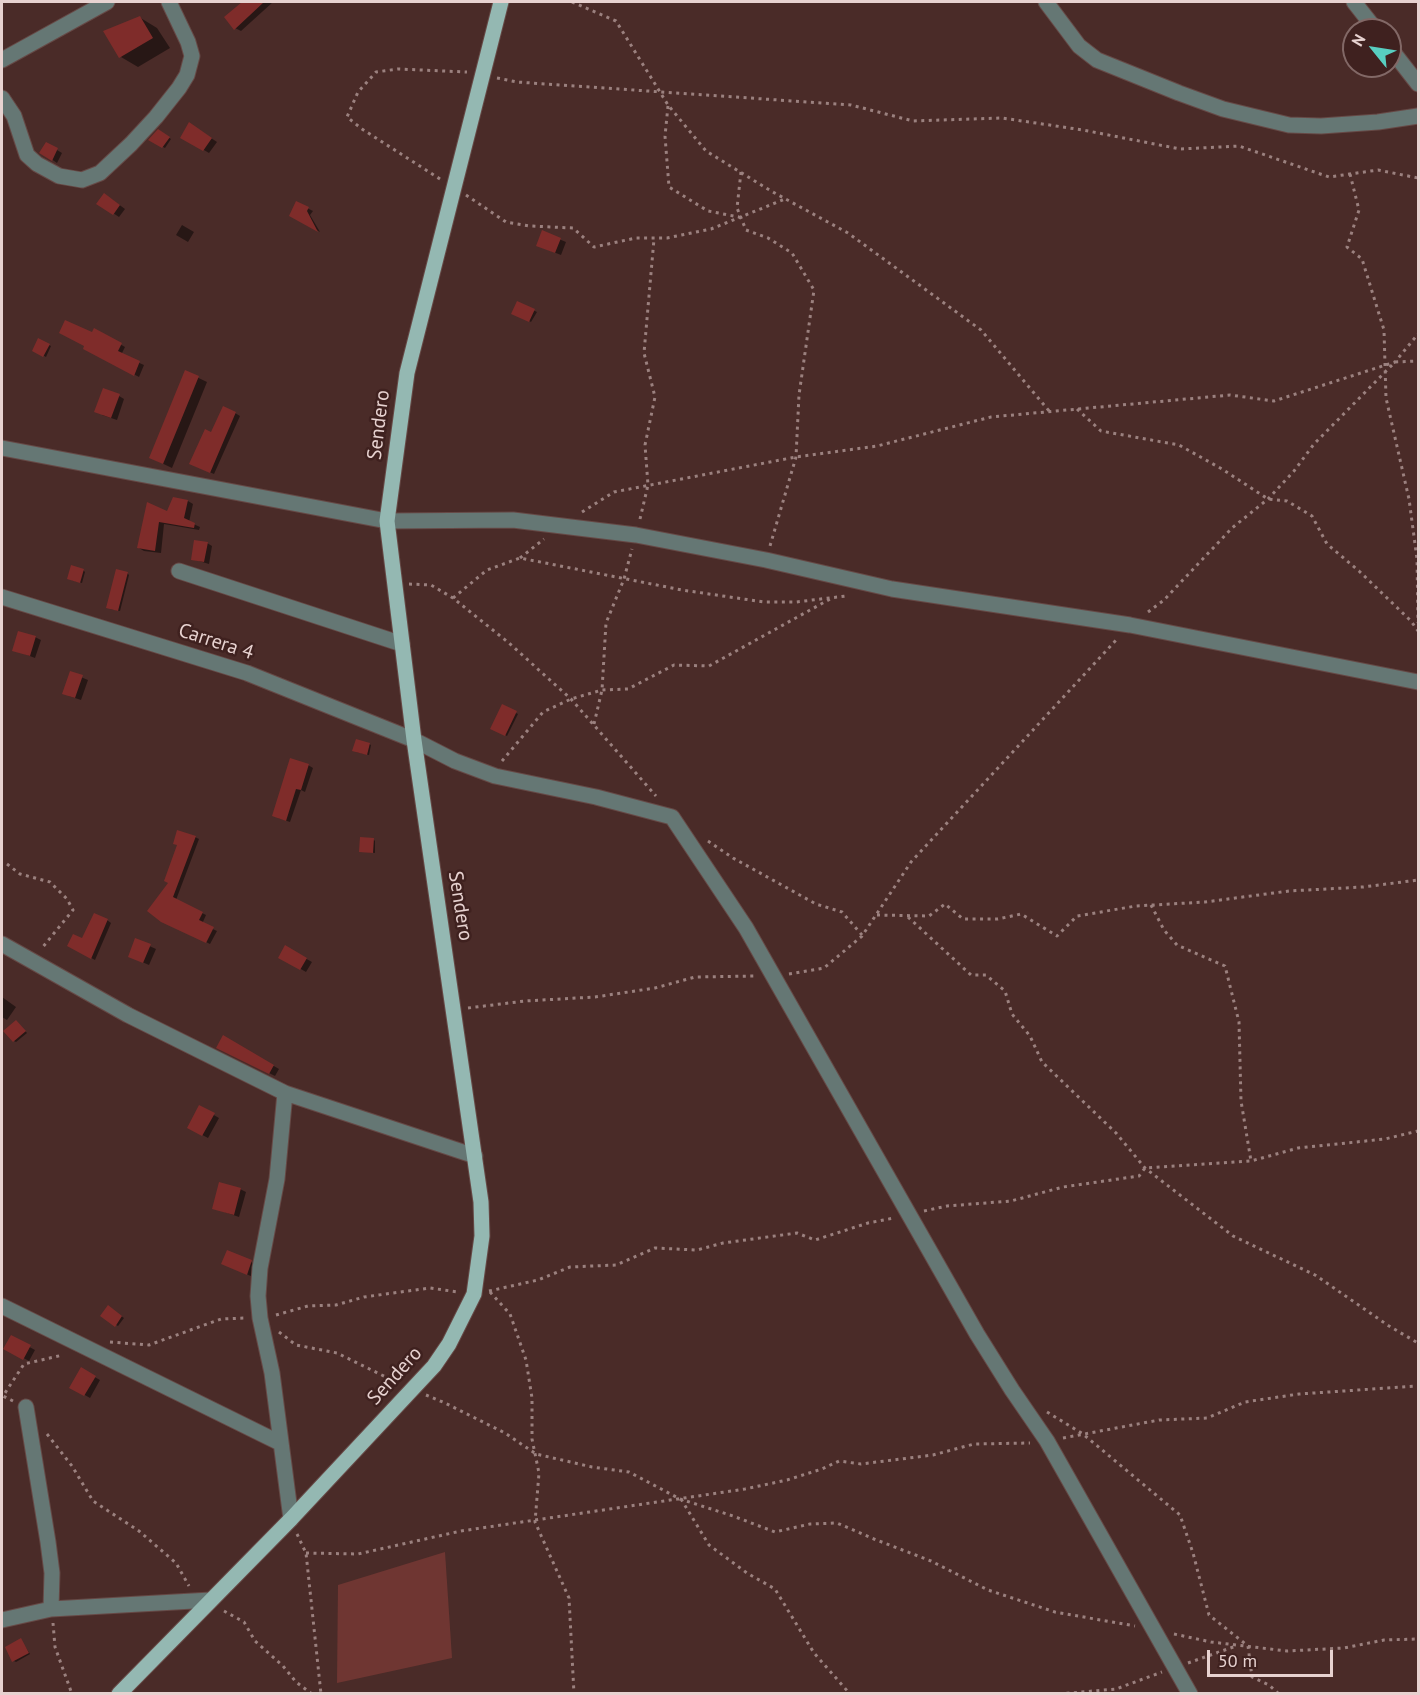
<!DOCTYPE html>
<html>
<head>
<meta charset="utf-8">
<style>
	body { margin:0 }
	#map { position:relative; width:1420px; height:1695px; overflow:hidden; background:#4a2b28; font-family:"PT Sans",sans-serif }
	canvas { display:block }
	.frame { position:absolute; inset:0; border:3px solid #e7d2d0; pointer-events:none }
	.north { position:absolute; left:1342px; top:18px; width:60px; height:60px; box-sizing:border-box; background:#3f211f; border:2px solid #826866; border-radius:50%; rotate:300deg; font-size:16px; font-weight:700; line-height:24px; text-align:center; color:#e7d2d0 }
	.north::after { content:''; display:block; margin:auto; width:21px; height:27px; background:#58cec0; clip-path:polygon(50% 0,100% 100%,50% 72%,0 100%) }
	.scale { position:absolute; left:1207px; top:1650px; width:126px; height:27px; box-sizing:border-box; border:3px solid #e7d2d0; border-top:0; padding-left:8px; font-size:18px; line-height:21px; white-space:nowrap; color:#e7d2d0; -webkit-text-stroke:4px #3f211f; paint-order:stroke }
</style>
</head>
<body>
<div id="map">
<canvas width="1420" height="1695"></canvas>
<div class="frame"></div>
<div class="north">N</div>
<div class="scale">50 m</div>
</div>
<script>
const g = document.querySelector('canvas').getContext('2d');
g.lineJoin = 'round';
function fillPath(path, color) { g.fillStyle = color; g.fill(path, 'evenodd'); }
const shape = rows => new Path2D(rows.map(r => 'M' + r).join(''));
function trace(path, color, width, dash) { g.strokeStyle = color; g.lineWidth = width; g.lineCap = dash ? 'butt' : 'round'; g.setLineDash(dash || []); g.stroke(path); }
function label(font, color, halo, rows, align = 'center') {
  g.font = font + ' "PT Sans",sans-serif'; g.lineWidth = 5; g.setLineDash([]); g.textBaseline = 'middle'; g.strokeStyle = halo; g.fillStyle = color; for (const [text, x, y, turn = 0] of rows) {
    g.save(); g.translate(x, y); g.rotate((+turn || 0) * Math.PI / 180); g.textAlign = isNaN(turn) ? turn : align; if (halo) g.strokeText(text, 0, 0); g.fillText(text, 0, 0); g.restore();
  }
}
fillPath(shape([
	[445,1552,452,1658,337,1683,338,1585]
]), '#6f3632');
fillPath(shape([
	[244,2,273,2,241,31,235,28,226,17],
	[139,17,157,28,170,48,138,67,121,57],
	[190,124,217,142,209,153,182,137],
	[158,131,171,139,165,148,150,140],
	[47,144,62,153,57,163,41,152],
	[110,198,125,209,119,217,98,203],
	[297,203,313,211,310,215,320,232,291,215],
	[182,225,194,232,188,242,176,235],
	[542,232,566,242,561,255,543,248],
	[518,303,537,312,531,322,513,313],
	[95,330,125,347,121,355,144,365,139,377,85,348],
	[39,340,51,346,46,357,34,350],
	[186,372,207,382,172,468,151,458],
	[119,396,124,399,117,420,102,415],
	[235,413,240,416,214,474,195,466],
	[188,501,193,504,189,522,200,527,199,530,164,524,161,553,144,551,139,548,148,504,168,513],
	[207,543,212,546,209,564,192,559],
	[83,570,85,572,82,583,71,580],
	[127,573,129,575,120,611,110,609],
	[35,637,41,640,35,658,14,650],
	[71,673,88,680,81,700,69,696],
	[502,706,518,714,507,736,492,728],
	[369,744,371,745,369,755,356,752],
	[308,765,313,768,305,792,301,790,290,822,278,818],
	[195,837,199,839,176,900,206,915,202,924,217,931,210,944,167,923,170,883,178,845],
	[373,839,375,841,375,853,361,851],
	[107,920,111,923,95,960,69,946,83,940],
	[136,940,156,949,149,965,135,959],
	[285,947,312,962,306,972,280,957],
	[2,997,16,1007,7,1020,2,1017],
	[17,1022,27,1033,16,1042,14,1041],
	[224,1037,279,1069,275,1076,223,1050],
	[200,1107,219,1118,208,1138,189,1128],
	[240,1189,246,1192,239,1217,213,1208],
	[251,1262,256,1265,253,1277,228,1266],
	[108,1307,124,1318,118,1326,102,1316],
	[11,1337,35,1350,29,1361,5,1348],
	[82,1370,100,1380,90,1398,71,1387],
	[21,1640,30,1654,16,1662,14,1661]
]), '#0007');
fillPath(shape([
	[242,2,264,2,234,30,224,17],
	[140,16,153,38,119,58,103,31],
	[189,122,212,138,203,151,180,138],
	[158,129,170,137,162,148,148,140],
	[46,142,58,148,52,161,39,153],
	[104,193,120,205,113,215,96,204],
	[296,201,309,207,307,211,318,232,289,216],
	[542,230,561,238,555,253,536,246],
	[517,301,535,309,529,322,511,314],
	[65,320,92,332,94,328,122,343,118,351,140,361,134,376,83,349,84,346,59,333],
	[38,338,50,344,43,357,32,351],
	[185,370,199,376,163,464,149,458],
	[103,388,120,394,111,418,94,412],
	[223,406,236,412,210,473,189,464,205,429,211,432],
	[173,497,188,500,184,518,195,523,194,528,159,522,155,551,137,548,147,502,167,511],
	[194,540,208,542,204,562,191,560],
	[71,565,84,569,80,583,67,579],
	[116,569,128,572,118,611,106,608],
	[18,631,36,636,30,656,12,651],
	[70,671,83,675,75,698,62,694],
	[502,704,517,711,505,736,490,729],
	[356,739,370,743,367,755,352,751],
	[290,758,309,764,301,790,296,789,286,821,272,816],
	[177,830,196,836,173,897,203,912,199,920,214,927,206,943,161,922,147,911,168,883,164,881,177,845,173,844],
	[360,837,374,838,373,853,359,852],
	[94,913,108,919,91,959,67,946,73,934,82,938],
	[135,938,151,944,143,963,128,957],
	[285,945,307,958,300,970,278,958],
	[16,1020,26,1031,13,1042,3,1031],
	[223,1035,274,1065,269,1074,216,1048],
	[199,1105,215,1113,202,1136,187,1128],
	[219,1182,241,1188,234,1215,212,1209],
	[227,1250,252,1260,247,1275,221,1264],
	[108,1305,122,1316,115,1327,100,1316],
	[11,1335,31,1345,23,1360,3,1349],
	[81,1367,96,1376,84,1396,69,1388],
	[21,1638,29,1653,12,1662,5,1647]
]), '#7f2c2a');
const minor = shape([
	[1046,2,1079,46,1097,60,1179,93,1223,109,1289,125,1321,126,1378,122,1418,116],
	[1354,2,1376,30],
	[1390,48,1418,84],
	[2,60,107,2],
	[2,98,14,116,27,155,37,164,59,176,82,180,100,173,131,144,156,117,179,88,187,75,192,56,188,42,169,2],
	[2,448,387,521,513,520,636,535,766,560,892,589,1130,625,1418,682],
	[179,571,402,644],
	[2,597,247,673,414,740,455,761,495,776,596,797,672,817,746,928,977,1334,1012,1390,1047,1441,1190,1694],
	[2,944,128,1015,285,1093,475,1156],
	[285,1093,277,1179,260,1268,258,1296,260,1318,272,1373,291,1519],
	[2,1306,280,1443],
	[26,1407,48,1542,52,1573,51,1609],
	[2,1620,51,1609,211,1600]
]);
const major = shape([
	[119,1694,291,1519,434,1366,449,1344,474,1294,482,1236,481,1202,414,740,387,521,407,373,501,2]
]);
trace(minor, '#664946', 17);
trace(major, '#664946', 17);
trace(shape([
	[572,2,616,21,668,105,706,151,771,191,848,233,981,330,1050,412],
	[497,78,517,82,851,105,913,121,1002,118,1083,130,1180,149,1239,146,1329,177,1378,170,1418,178],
	[668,106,665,136,669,187,708,211,739,217],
	[741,172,737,208,746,230,768,238,792,253,814,290,799,395,796,457,770,546],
	[1350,174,1359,210,1347,247,1362,259,1384,330,1386,398,1409,499,1417,559,1418,623],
	[440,179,362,129,347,117,358,92,376,72,398,69,467,72],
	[466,195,506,222,530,226,573,228,594,247,636,238,667,238,711,229,785,199],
	[1077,409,1101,431,1179,445,1222,469,1268,499,1287,501,1312,516,1327,544,1359,571,1411,621,1418,631],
	[582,512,614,492,796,457,877,446,991,417,1230,395,1274,401,1395,362,1418,334],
	[640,519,648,485,645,445,655,397,644,353,654,239],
	[520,558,544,539],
	[409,584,431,585,453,598,509,643,571,699,656,796],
	[453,598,487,570,520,558,682,590,764,602,796,602,846,596],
	[1148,612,1164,600,1232,528,1268,499,1294,471,1314,444,1395,362,1418,361],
	[594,724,602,690,606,623,624,579,632,549],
	[502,761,543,712,571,699,602,690,628,689,674,665,709,666,830,599],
	[708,841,733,858,816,904,842,912,862,935],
	[7,864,20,874,50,882,67,899,73,910,42,948],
	[1151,905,1164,930,1177,945,1225,966,1239,1022,1241,1101,1251,1161],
	[877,915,929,916,945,904,963,919,998,919,1021,914,1057,936,1077,916,1136,906,1205,902,1289,891,1363,887,1418,880],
	[908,917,971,975,986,975,1005,991,1012,1014,1030,1036,1042,1062,1116,1133,1145,1168,1233,1236,1315,1275,1389,1326,1418,1343],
	[789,974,824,968,862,936,911,862,1118,638],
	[468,1008,525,1001,595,997,655,988,695,977,756,976],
	[924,1211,947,1206,1011,1201,1063,1187,1139,1176,1145,1168,1251,1161,1298,1148,1385,1139,1418,1131],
	[489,1291,538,1280,570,1267,616,1265,655,1248,697,1250,723,1243,797,1233,815,1240,868,1223,894,1218],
	[490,1292,510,1314,526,1360,532,1398,532,1439,539,1473,535,1522,569,1598,574,1694],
	[276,1315,308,1306,336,1305,364,1297,430,1288,458,1292],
	[279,1332,296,1345,337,1353,398,1383],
	[110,1342,149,1345,221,1319,246,1318],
	[426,1395,445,1403,505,1433,536,1454,592,1467,629,1472,680,1499,733,1516,775,1532,810,1524,837,1523,874,1539,931,1561,988,1590,1055,1612,1135,1626],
	[13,1401,3,1396,24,1364,63,1355],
	[1047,1412,1083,1434,1180,1515,1193,1553,1209,1615,1248,1646,1252,1677,1269,1685,1279,1694],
	[47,1434,72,1466,93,1501,139,1531,176,1563,189,1586],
	[1063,1438,1159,1420,1207,1418,1245,1402,1299,1394,1418,1386],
	[681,1499,709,1545,747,1573,775,1589,814,1653,850,1694],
	[297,1534,306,1553,321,1694],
	[306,1553,358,1554,461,1531,745,1489,787,1480,822,1469,839,1461,861,1464,933,1455,974,1444,1030,1443],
	[224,1611,244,1622,255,1641,283,1666,296,1682,312,1694],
	[53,1623,55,1647,72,1694],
	[1174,1634,1211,1642,1287,1651,1344,1648,1384,1640,1418,1639],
	[1188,1663,1236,1646],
	[1059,1694,1116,1689,1162,1672]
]), '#9b817f', 3, [3, 4.5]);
trace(minor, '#657774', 15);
trace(major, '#94b8b2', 15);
label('20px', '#e7d2d0', '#3f211f', [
	["Sendero",379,425,-83],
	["Carrera 4",216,642,18],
	["Sendero",460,906,81],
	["Sendero",395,1376,-48]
]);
</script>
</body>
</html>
